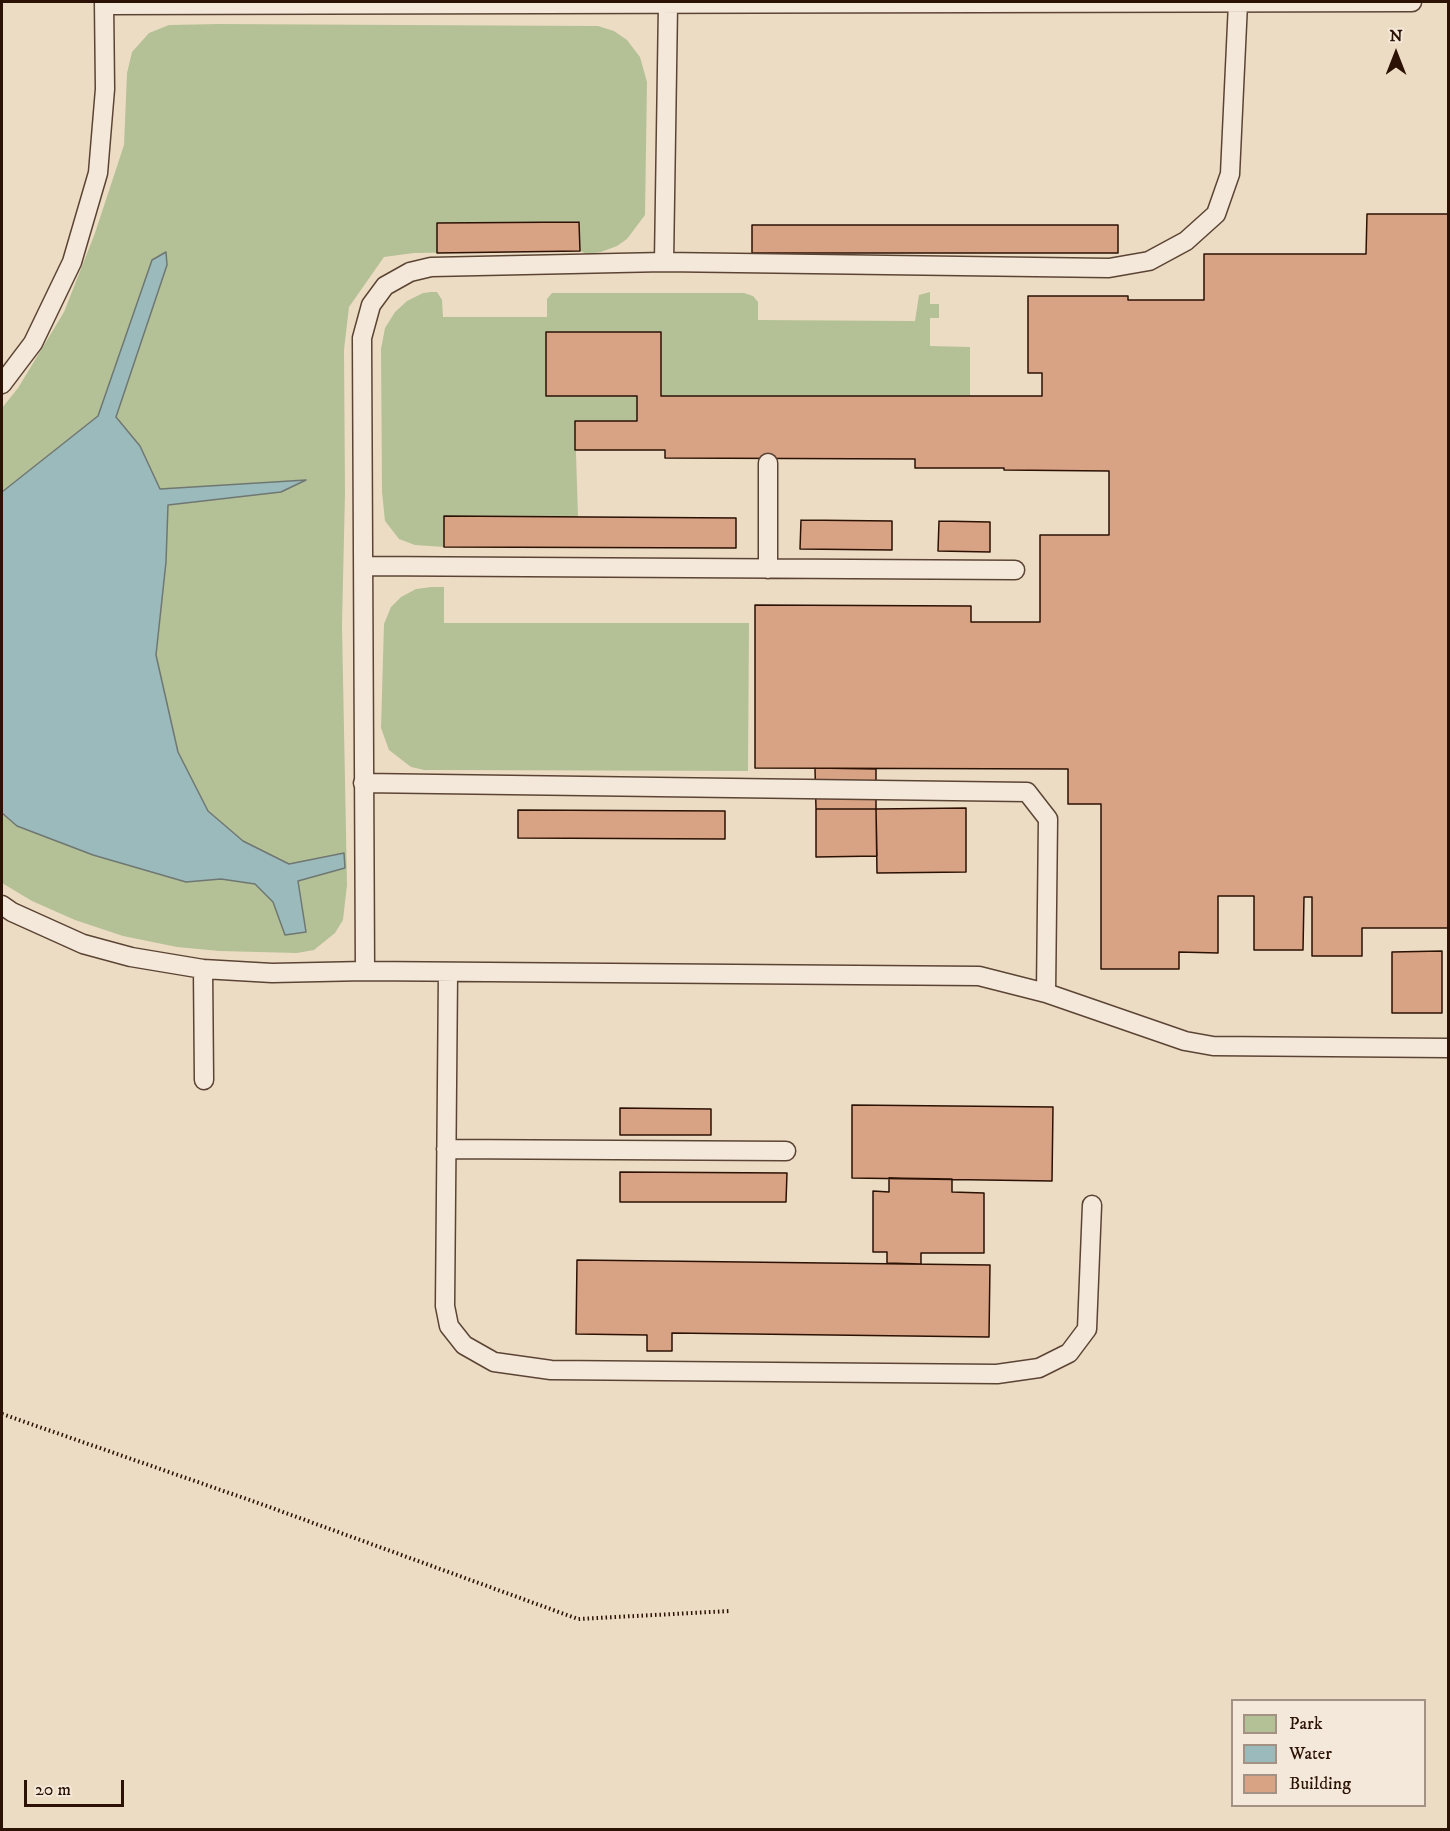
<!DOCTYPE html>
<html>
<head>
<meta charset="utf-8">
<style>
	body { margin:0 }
	#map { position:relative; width:1450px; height:1831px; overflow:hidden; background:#eddcc4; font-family:"IM FELL DW Pica",serif }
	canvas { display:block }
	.frame { position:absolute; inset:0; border:3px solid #2c1204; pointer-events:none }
	.legend { position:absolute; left:1231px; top:1699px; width:195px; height:108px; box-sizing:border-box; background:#f3e8d9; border:2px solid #a39284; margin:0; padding:8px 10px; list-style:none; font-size:18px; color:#2c1204 }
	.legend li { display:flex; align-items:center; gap:12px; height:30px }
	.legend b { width:30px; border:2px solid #a39284 }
	.north { position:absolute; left:1366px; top:24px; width:60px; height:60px; -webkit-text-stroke:4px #f3e8d9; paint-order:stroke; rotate:0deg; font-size:16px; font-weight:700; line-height:24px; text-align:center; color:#2c1204 }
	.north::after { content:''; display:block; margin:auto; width:21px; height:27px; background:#2c1204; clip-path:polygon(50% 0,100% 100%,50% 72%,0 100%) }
	.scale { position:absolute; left:24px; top:1780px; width:100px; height:27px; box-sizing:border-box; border:3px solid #2c1204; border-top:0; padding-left:8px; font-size:18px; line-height:21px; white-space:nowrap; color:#2c1204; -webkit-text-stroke:4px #f3e8d9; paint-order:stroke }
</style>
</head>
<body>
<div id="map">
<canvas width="1450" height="1831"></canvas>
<div class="frame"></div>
<ul class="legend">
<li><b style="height:16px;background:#b4c197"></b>Park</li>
<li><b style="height:16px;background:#9bbabb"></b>Water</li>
<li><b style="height:16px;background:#d8a285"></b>Building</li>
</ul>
<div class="north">N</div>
<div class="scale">20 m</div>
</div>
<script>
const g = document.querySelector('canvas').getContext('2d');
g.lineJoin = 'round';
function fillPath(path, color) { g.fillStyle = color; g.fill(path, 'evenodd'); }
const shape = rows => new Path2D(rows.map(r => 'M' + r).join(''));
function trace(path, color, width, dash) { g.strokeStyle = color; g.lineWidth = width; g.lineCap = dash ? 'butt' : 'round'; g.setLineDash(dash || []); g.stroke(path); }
fillPath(shape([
	[218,24,598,26,614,31,627,40,640,57,647,82,645,215,627,239,617,246,601,252,587,254,580,251,414,253,384,257,349,307,344,350,345,493,342,625,347,885,343,920,335,933,314,950,297,953,219,951,177,947,123,936,75,920,32,901,2,883,2,813,17,826,93,855,186,882,221,879,255,884,306,932,298,881,343,853,289,864,243,841,208,811,178,752,156,655,166,562,168,505,281,492,304,480,160,489,140,446,116,417,167,265,152,261,98,416,2,492,2,408,18,388,64,312,95,233,124,145,127,73,132,52,149,33,169,25],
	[431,292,437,292,442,300,443,317,547,317,547,299,552,293,744,293,753,296,758,302,758,320,915,321,919,295,930,292,930,304,939,304,939,318,930,318,930,346,970,347,970,396,661,396,661,332,547,332,637,396,637,421,575,421,578,517,444,516,444,547,415,545,399,539,385,521,382,492,381,349,385,328,395,312,407,301,423,293],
	[431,587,444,587,444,623,749,623,748,771,438,770,424,770,411,767,389,750,381,728,384,624,391,607,401,597,416,589]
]), '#b4c197');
const water = shape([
	[166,252,167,265,116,417,140,446,160,489,306,480,281,492,168,505,166,562,156,655,178,752,208,811,243,841,289,864,344,853,345,868,298,881,306,932,285,935,273,902,255,884,221,879,186,882,93,855,17,826,2,813,2,492,98,416,152,260,166,252]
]);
fillPath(water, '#9bbabb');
trace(water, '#6f7772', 1.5);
const building = shape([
	[1367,214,1448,214,1448,928,1362,928,1362,956,1312,956,1312,897,1304,897,1303,950,1254,950,1254,896,1218,896,1218,953,1179,952,1179,969,1101,969,1101,804,1068,804,1068,769,755,768,755,605,971,606,971,622,1040,622,1040,535,1109,535,1109,471,1004,470,1004,468,915,468,915,459,665,458,665,450,575,450,575,421,637,421,637,396,546,396,546,332,661,332,661,396,1042,396,1042,373,1028,373,1028,296,1128,296,1128,300,1204,300,1204,254,1366,254,1367,214],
	[579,222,580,251,437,253,437,223,579,222],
	[752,225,1118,225,1118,253,752,253,752,225],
	[444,516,736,518,736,548,444,547,444,516],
	[801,520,892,521,892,550,800,549,801,520],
	[939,521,990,522,990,552,938,551,939,521],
	[815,768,876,769,876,809,816,809,815,768],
	[966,808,966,872,877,873,876,809,966,808],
	[816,809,876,809,877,856,816,857,816,809],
	[518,810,725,811,725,839,518,838,518,810],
	[1442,951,1442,1013,1392,1013,1392,952,1442,951],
	[852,1105,1053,1107,1052,1181,852,1178,852,1105],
	[620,1108,711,1109,711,1135,620,1135,620,1108],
	[620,1172,787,1173,786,1202,620,1202,620,1172],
	[889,1178,952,1179,952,1192,984,1193,984,1253,921,1253,921,1264,887,1263,887,1252,873,1252,873,1191,889,1192,889,1178],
	[577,1260,990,1265,989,1337,672,1333,672,1351,647,1351,647,1335,576,1334,577,1260]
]);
fillPath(building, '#d8a285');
trace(building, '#2c1204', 1.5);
const service = shape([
	[105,5,1412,2],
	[668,5,664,262,1109,268,1149,261,1186,241,1216,214,1230,174,1238,3],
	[2,384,33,343,72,262,98,173,105,89,104,2],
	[768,463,768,569],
	[364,566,1015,570],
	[363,783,1027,792,1048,819,1046,993],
	[2,905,12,912,83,944,131,957,203,969,272,973,365,971,979,976,1046,993,1185,1041,1213,1046,1448,1048],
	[203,969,204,1080],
	[365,971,362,338,371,305,385,286,410,272,431,267,664,262],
	[448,973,445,1306,449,1326,464,1345,494,1362,551,1370,997,1374,1039,1368,1069,1353,1087,1329,1092,1205],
	[446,1149,786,1151]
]);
trace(service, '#5c4434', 21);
trace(shape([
	[2,1414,261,1504,578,1619,730,1611]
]), '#2c1204', 4, [1.5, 3]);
trace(service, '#f3e8d9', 18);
</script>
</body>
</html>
